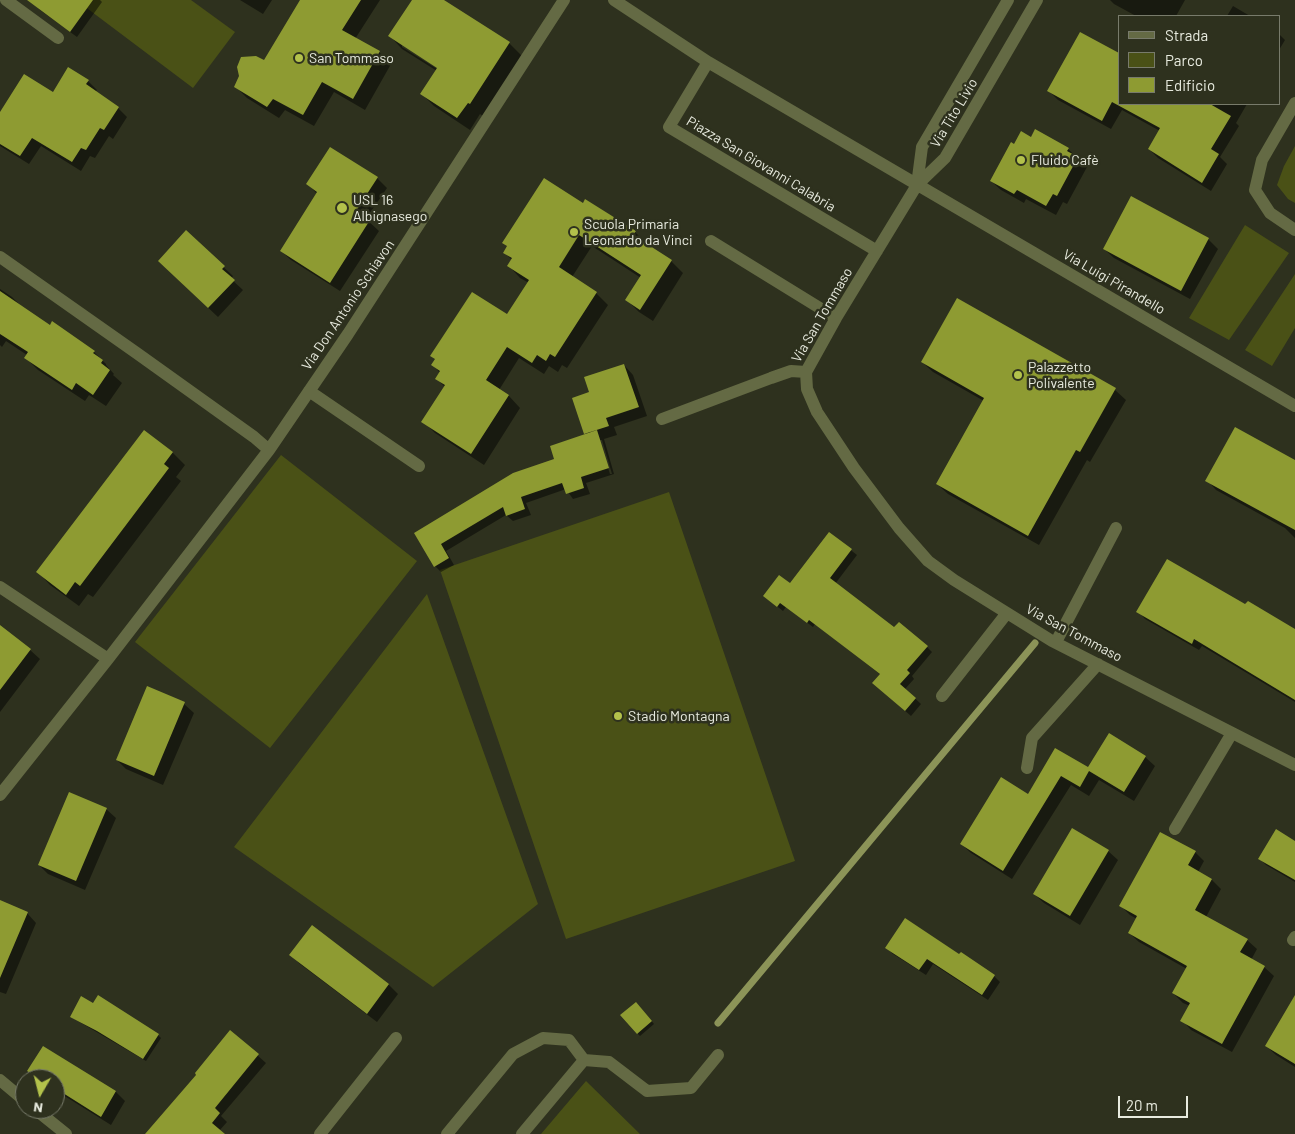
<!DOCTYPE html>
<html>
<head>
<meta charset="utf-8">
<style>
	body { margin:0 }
	#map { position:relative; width:1295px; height:1134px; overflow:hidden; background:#2e311e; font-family:Barlow,sans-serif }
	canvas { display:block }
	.legend { position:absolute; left:1118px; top:15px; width:162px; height:90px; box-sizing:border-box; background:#2e311e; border:1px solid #787b6b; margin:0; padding:6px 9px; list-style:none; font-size:15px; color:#e8ebdf }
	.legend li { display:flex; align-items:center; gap:10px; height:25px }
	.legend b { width:25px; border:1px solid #787b6b }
	.north { position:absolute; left:15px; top:1069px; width:50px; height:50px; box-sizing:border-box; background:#2e311e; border:1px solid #787b6b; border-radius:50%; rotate:188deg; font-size:14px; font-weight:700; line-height:20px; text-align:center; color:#e8ebdf }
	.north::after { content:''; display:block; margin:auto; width:18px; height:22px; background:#b3c24b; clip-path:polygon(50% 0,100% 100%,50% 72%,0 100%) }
	.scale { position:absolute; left:1118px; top:1096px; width:70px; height:22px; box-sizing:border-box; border:2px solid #e8ebdf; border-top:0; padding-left:6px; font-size:15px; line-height:18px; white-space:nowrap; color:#e8ebdf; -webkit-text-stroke:4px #2e311e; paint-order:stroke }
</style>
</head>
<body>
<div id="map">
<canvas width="1295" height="1134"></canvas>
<ul class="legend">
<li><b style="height:6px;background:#646a44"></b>Strada</li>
<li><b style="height:14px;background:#4a5116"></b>Parco</li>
<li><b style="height:14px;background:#8e9b32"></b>Edificio</li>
</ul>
<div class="north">N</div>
<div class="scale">20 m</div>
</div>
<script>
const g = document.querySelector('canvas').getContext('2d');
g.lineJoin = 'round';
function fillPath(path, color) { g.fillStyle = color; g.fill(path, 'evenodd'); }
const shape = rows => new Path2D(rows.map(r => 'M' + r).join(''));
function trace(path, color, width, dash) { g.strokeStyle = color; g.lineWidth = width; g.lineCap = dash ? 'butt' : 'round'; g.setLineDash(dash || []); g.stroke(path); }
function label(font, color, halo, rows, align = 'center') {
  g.font = font + ' Barlow,sans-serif'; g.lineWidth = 5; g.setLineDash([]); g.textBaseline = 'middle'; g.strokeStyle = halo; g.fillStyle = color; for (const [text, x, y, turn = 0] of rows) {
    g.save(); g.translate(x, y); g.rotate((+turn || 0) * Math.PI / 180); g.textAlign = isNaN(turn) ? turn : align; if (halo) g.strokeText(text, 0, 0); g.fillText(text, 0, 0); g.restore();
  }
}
fillPath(shape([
	[89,0,191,0,235,32,193,88,84,6],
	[1295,146,1295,203,1288,199,1277,185,1284,166],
	[1245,225,1289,253,1229,340,1189,318],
	[1295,274,1295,328,1272,366,1245,350],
	[281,455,417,561,270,748,135,642],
	[669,492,795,861,566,939,440,570],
	[427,594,538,904,433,987,234,847],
	[586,1081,640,1134,541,1134]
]), '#4a5116');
fillPath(shape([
	[36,0,100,0,102,2,77,37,40,10,34,4],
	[240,0,272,0,263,14],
	[301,0,380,0,355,39,379,52,391,64,365,110,334,92,314,126,285,110,279,118,247,98,235,86,265,62],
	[413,0,442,0,509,43,522,56,483,116,480,114,470,130,434,106,422,94,437,71,402,49,390,36],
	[402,44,443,70,442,72,402,47],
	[1110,0,1185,0,1176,16,1136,16,1114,4],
	[1233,6,1250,16,1227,16],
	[1279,34,1285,40,1279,50],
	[1119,54,1119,104,1247,104,1236,123,1239,126,1220,157,1227,164,1211,191,1158,158,1149,149,1160,131,1122,110,1111,129,1058,100,1049,91],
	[88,81,97,90,95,92,118,108,127,117,113,139,109,136,95,158,90,156,81,171,41,146,29,164,0,146,0,114],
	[1031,138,1068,149,1087,167,1067,204,1063,202,1056,215,1026,199,1024,203,1001,190,991,181],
	[330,149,377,178,387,188,366,219,379,231,340,291,291,260,281,251,317,194,308,184],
	[1132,198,1208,239,1218,249,1190,299,1114,258,1104,249],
	[583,205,635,232,647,244,646,245,671,261,683,273,653,321,639,312,627,300,641,278,592,246,572,277,596,293,608,305,567,368,562,365,558,372,549,366,544,374,519,358,499,390,509,396,520,408,484,465,435,433,423,421,445,387,437,379,440,373,433,365,508,316,529,283,520,278,509,266,512,260,505,253,508,247,504,243],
	[186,232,233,276,231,279,243,290,218,317,168,270],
	[0,289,12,297,23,308,50,326,94,352,106,364,106,365,114,374,113,375,122,383,106,406,89,395,85,401,38,370,26,358,27,355,6,341,2,347,0,345],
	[922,362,1115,390,1126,400,1090,462,1087,460,1039,545,948,494,937,484,984,401,933,372],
	[624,365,633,375,647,416,614,427,617,435,604,439,614,474,586,483,590,494,573,499,566,489,526,503,531,515,513,521,506,515,446,551,454,565,441,572,435,566,415,534,555,459,588,435,586,433,591,393],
	[599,440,602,440,612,474,610,474],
	[144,432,173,453,185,465,176,477,181,481,93,597,88,594,79,606,50,585,38,572],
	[1295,464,1295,538,1285,528,1216,490,1207,480],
	[829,533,857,555,835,584,894,629,927,647,932,652,912,676,914,679,905,689,921,704,911,716,879,688,881,675,815,624,813,627,786,607,783,611,764,596,790,585],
	[1246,606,1295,630,1295,702,1202,646,1199,650,1145,619,1138,611],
	[0,628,30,650,40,659,0,712],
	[147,688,184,704,194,713,163,785,126,769,117,760],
	[1056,750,1088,769,1145,757,1155,766,1134,801,1099,780,1089,796,1071,785,1012,879,971,853,961,844,1029,796],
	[106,809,116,818,85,890,48,874,39,865],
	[1295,842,1295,882,1266,865,1260,859],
	[1108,851,1118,860,1080,925,1044,903,1034,894],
	[1195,852,1204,861,1198,872,1212,880,1221,889,1206,917,1247,940,1257,949,1251,960,1264,967,1274,976,1232,1052,1191,1030,1182,1020,1190,1006,1183,1003,1173,993,1187,969,1139,942,1129,933,1137,919,1130,915,1121,906],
	[0,902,27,913,36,923,6,994,0,992],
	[312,927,389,985,398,994,377,1022,300,964,291,955],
	[887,948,960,956,961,953,994,976,1000,982,988,1000,933,964,926,975,893,954],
	[1295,1005,1295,1067,1276,1055,1266,1046],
	[639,1006,654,1024,640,1036,637,1033],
	[71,1017,158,1035,161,1038,146,1061],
	[231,1032,266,1063,221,1116,227,1122,219,1131,222,1134,154,1134],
	[44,1047,116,1092,125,1101,111,1125,55,1090,55,1079,37,1079,29,1071]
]), '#0007');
trace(shape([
	[718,1023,1035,643]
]), '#8c9458', 7);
fillPath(shape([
	[27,0,93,0,70,32],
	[300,0,361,0,342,30,380,51,353,99,322,82,303,115,273,99,267,107,234,87,239,76,237,67,241,57,256,56,264,60],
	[412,0,444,0,510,42,470,104,468,103,457,118,420,94,437,68,388,36],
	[1080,32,1119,53,1119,104,1210,104,1231,116,1211,149,1219,154,1202,183,1148,149,1160,128,1112,102,1102,121,1047,91],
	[68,67,89,80,86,84,119,107,104,130,100,128,86,150,81,148,72,162,32,138,20,156,0,144,0,112,24,74,53,92],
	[1035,129,1069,148,1067,151,1078,157,1057,196,1053,194,1046,206,1017,190,1014,194,990,181,1011,142,1014,144,1021,131,1031,137],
	[330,147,378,177,356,211,370,220,330,283,280,251,317,192,306,184],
	[544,178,583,203,585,199,636,231,633,235,672,260,640,310,625,300,641,275,579,235,559,267,597,292,555,357,550,354,546,361,537,355,532,363,507,347,486,380,509,395,471,454,421,422,445,385,435,379,440,371,431,365,435,359,430,356,472,292,507,314,529,280,507,266,512,258,503,253,507,246,502,243],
	[1131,196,1209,238,1181,291,1103,249],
	[186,230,225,266,222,269,235,280,208,308,158,261],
	[0,291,50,325,52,321,95,351,93,353,103,360,101,363,110,370,93,395,76,383,72,390,24,358,28,352,0,334],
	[957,298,1116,388,1080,452,1076,450,1028,536,936,484,984,398,921,362],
	[624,364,639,407,606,418,609,426,584,434,572,398,589,392,584,377],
	[1235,427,1295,460,1295,530,1205,481],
	[144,430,173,452,164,464,169,468,80,586,75,582,66,595,36,572],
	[597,430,609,468,581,477,584,488,566,494,562,483,521,497,525,509,506,516,503,507,441,544,449,558,434,567,414,533,513,473,554,459,550,446],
	[829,532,852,549,830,578,894,627,899,622,928,646,907,670,910,673,900,684,916,698,905,711,872,683,880,674,809,620,807,623,780,603,777,607,763,596,779,575,790,583],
	[1167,559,1245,604,1248,601,1295,629,1295,700,1194,639,1192,644,1136,612],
	[0,625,31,649,0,690],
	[147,686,185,702,154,776,116,760],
	[1109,733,1146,756,1124,792,1089,771,1080,787,1061,776,1003,871,960,844,1001,777,1028,794,1055,748,1088,767],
	[69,792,107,808,76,881,38,865],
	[1072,828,1109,850,1070,916,1033,894],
	[1276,829,1295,841,1295,880,1258,859],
	[1160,832,1196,851,1188,865,1212,879,1195,910,1248,939,1240,952,1265,966,1222,1044,1180,1021,1190,1003,1172,993,1187,966,1128,933,1137,916,1119,906],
	[0,900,28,912,0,978],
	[905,918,959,954,961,952,995,975,982,995,927,959,919,970,885,948],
	[312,925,389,984,367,1014,289,955],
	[98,995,159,1034,143,1059,97,1031,70,1017,81,996,93,1003],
	[1295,995,1295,1064,1265,1046],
	[636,1002,652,1021,637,1034,620,1015],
	[230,1030,259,1054,215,1108,220,1113,212,1123,225,1134,145,1134,196,1075,195,1073],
	[43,1046,116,1091,101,1117,55,1088,55,1079,40,1079,27,1071]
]), '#8e9b32');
trace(shape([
	[6,0,58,38],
	[614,0,708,62,1295,406],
	[1037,0,945,158,917,185,836,318,806,372,807,389,817,412,854,468,899,528,928,561,954,580,1052,641,1295,765],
	[708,62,669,127,877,251],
	[1295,103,1262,160,1255,190,1270,213,1295,230],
	[917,185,922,147,1008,0],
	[711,241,836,318],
	[0,257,138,354,254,437,269,450],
	[309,391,419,466],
	[662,419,771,378,791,371,806,372],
	[0,587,108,659],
	[1056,642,1116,528],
	[942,696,1007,613],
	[1027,768,1032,738,1098,664],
	[0,795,108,659,269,450,348,334,564,0],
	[1175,829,1232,733],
	[1293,940,1295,937],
	[584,1060,609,1062,647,1091,691,1088,718,1055],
	[0,1080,25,1101],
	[35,1109,66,1134],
	[320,1134,396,1038],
	[447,1134,513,1054,543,1038,569,1040,584,1060],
	[522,1134,584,1060]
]), '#646a44', 12);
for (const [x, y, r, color] of [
	[299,58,5,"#b3c24b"],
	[1021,160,5,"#b3c24b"],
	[342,208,6,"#b3c24b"],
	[574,232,5,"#b3c24b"],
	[1018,375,5,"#b3c24b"],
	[618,716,5,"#b3c24b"]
]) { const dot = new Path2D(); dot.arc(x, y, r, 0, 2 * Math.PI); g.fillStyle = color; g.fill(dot); trace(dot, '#2e311e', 2); }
label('14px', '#e8ebdf', '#2e311e', [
	["San Tommaso",309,58],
	["Fluido Cafè",1031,160],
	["USL 16",353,200],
	["Albignasego",353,216],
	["Scuola Primaria",584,224],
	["Leonardo da Vinci",584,240],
	["Palazzetto",1028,367],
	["Polivalente",1028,383],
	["Stadio Montagna",628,716]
], 'left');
label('14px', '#e8ebdf', '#2e311e', [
	["Via Tito Livio",954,113,-59],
	["Piazza San Giovanni Calabria",761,164,31],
	["Via Luigi Pirandello",1114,282,30],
	["Via Don Antonio Schiavon",348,305,-56],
	["Via San Tommaso",822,315,-60],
	["Via San Tommaso",1074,633,28]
]);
</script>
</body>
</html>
